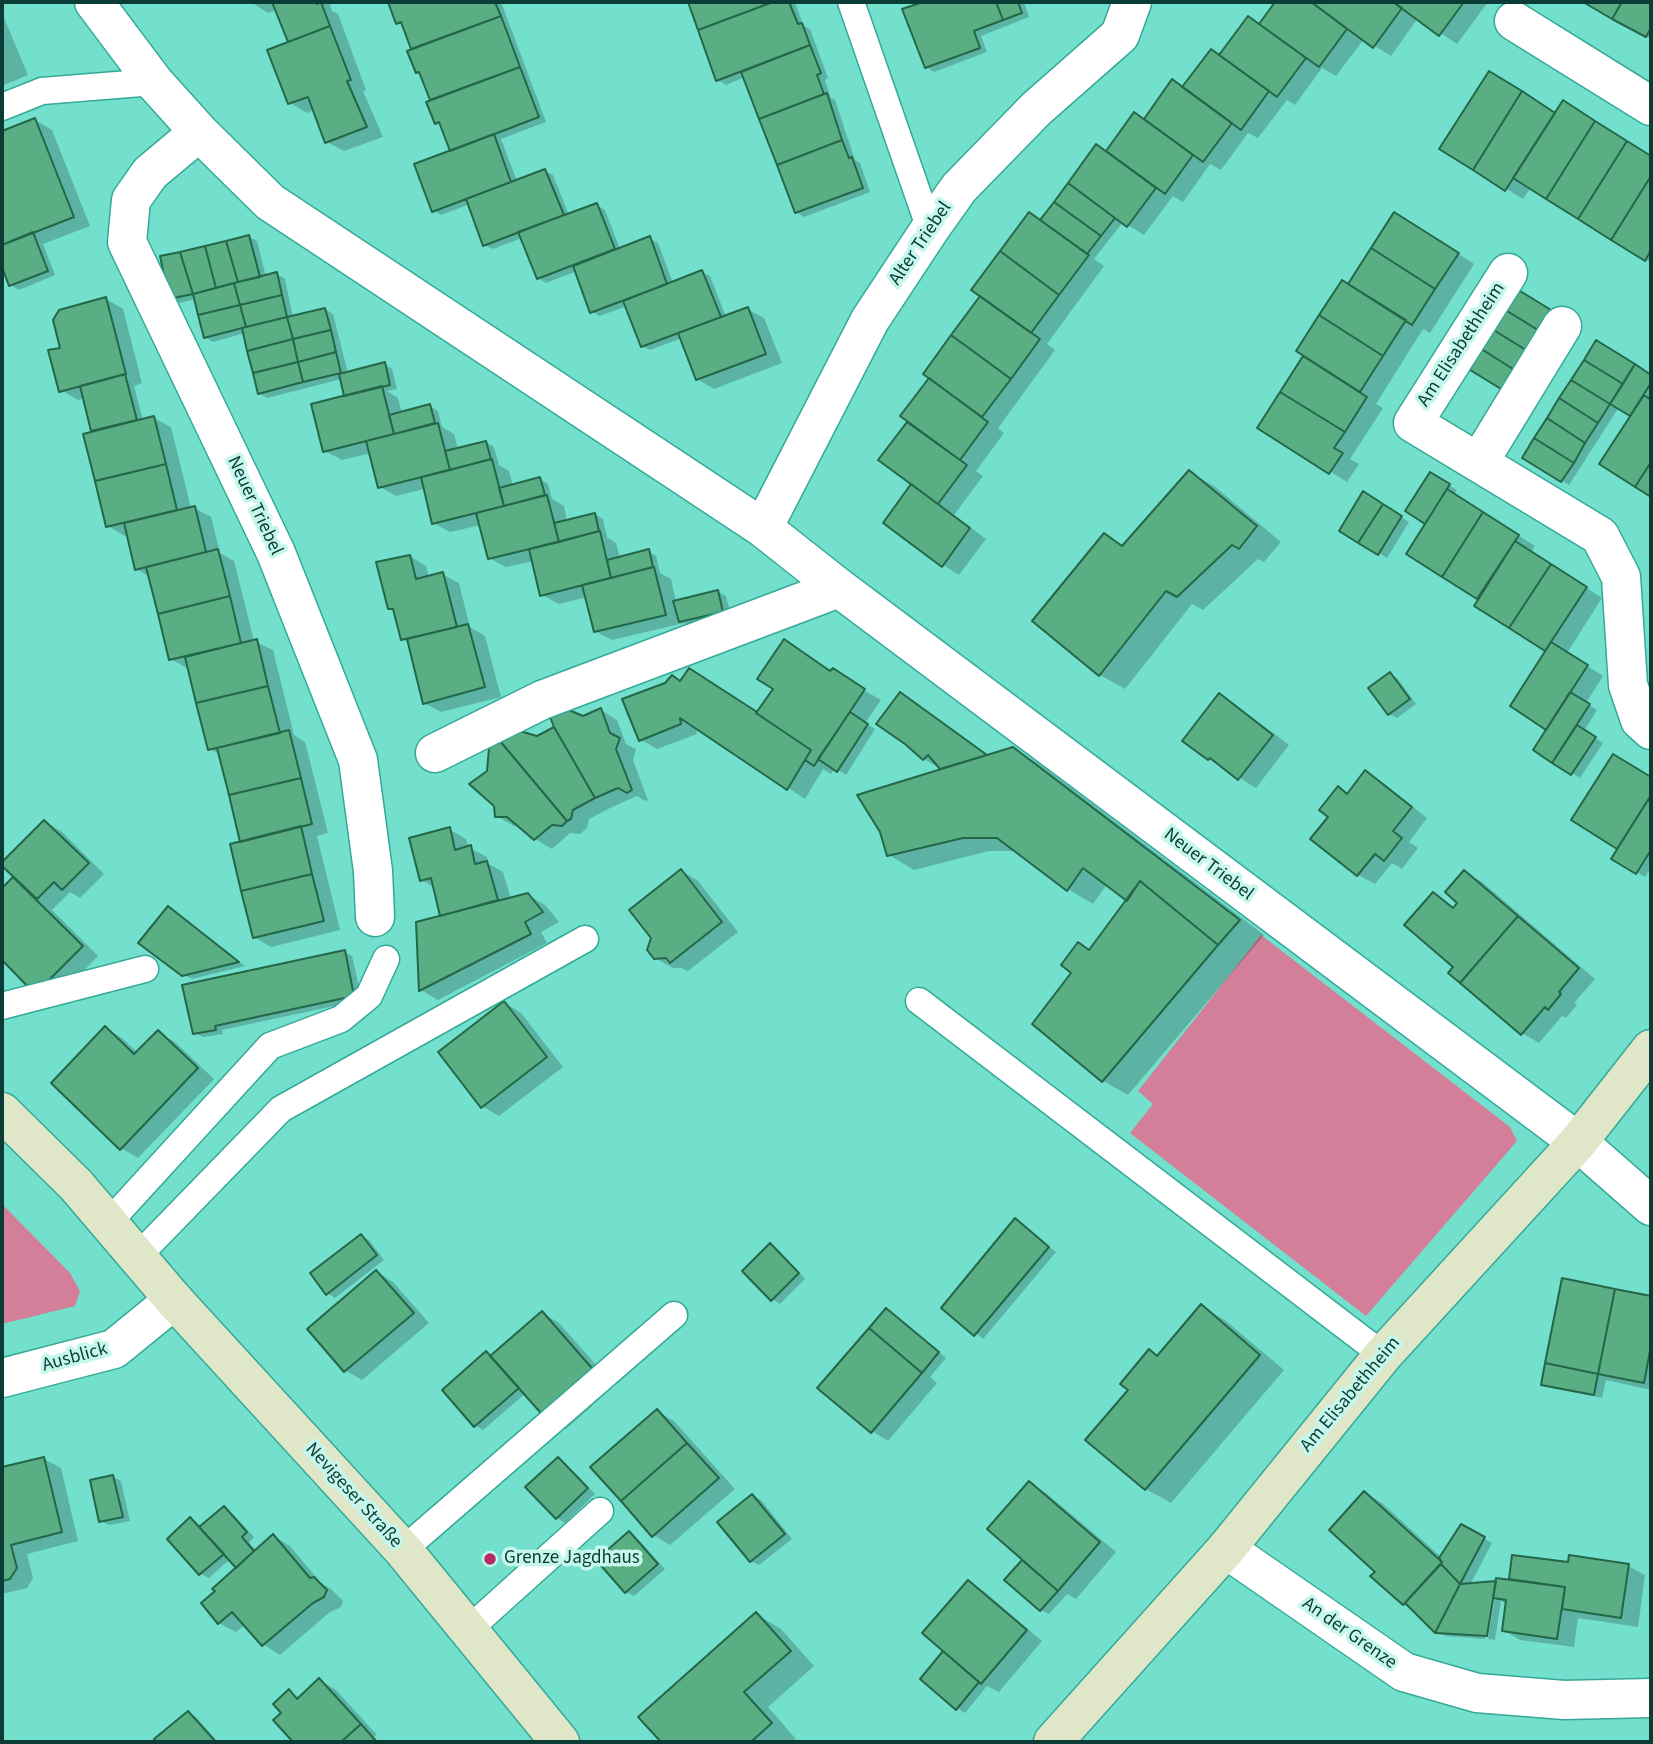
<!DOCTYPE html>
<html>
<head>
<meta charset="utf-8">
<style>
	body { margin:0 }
	#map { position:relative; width:1653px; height:1744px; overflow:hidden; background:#73e0cd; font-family:"Source Sans 3",sans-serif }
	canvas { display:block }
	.frame { position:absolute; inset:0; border:4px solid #0b3c35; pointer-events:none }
</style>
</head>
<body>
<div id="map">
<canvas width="1653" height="1744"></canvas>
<div class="frame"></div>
</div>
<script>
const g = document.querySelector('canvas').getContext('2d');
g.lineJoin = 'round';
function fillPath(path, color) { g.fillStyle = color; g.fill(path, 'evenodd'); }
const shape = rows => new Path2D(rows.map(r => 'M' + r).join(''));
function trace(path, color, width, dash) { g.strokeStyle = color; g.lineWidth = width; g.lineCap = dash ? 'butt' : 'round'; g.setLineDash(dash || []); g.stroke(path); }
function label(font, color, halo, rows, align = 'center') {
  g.font = font + ' "Source Sans 3",sans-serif'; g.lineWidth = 7; g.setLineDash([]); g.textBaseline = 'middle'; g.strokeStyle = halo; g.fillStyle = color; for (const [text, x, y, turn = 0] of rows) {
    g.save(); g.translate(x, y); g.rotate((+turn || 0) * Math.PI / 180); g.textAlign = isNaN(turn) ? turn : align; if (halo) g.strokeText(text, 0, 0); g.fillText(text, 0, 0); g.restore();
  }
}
fillPath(shape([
	[1261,935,1510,1127,1517,1141,1366,1316,1130,1133,1153,1104,1138,1091],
	[2,1204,70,1273,80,1291,75,1306,2,1324]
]), '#d37f99');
fillPath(shape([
	[251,2,329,2,332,11,338,14,366,90,363,91,383,137,344,151,327,142,314,110,307,113,290,103,290,43,277,10,268,13],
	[390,2,501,2,546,122,501,139,517,181,545,171,553,175,569,215,597,205,605,210,620,249,649,238,658,243,673,283,702,272,710,276,726,317,747,309,764,318,782,363,714,389,697,379,682,338,650,350,642,346,627,306,600,316,592,312,577,271,546,283,538,278,522,238,493,249,485,245,470,204,441,215,433,210,452,152,442,126,436,123,432,101,423,76,417,72,413,50,404,26,398,23],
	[689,2,795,3,804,26,810,29,828,78,825,80,831,98,835,100,855,160,860,163,870,192,804,217,796,212,745,77,726,85,718,80],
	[919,2,1024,2,1029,17,981,36,987,52,934,72,926,67],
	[1277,2,1311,2,1315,5,1318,2,1488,2,1457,44,1418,18,1391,56,1364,39,1336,76,1322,68,1295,105,1287,100,1258,138,1248,133,1221,170,1210,164,1183,202,1173,196,1144,235,1123,222,1094,259,1104,266,1047,344,1055,350,998,428,1004,433,976,471,983,476,954,515,986,539,959,575,943,565,913,484,881,460,909,421,1042,221,1107,152,1135,114,1145,120,1173,82,1184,88,1260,25],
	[1586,2,1651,2,1651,39],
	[2,13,28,75,2,86],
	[1580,112,1651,157,1651,263,1531,187,1523,199,1441,148],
	[35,120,52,130,90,226,43,244,55,275,19,290,11,285,2,262,2,133],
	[1411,224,1474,264,1430,333,1423,329,1376,404,1383,408,1350,459,1359,464,1347,482,1259,427,1348,286],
	[249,237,257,241,266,277,277,274,285,279,293,317,325,309,333,314,348,373,384,364,392,369,397,389,387,391,398,398,402,413,430,406,438,411,442,427,454,434,458,449,486,442,494,447,499,465,509,471,513,486,540,479,548,484,552,499,564,506,567,521,595,514,603,519,607,537,616,543,620,558,648,551,656,556,660,573,671,579,676,602,718,592,726,596,731,616,688,626,684,623,612,640,595,631,587,597,559,604,542,595,534,561,506,567,489,558,481,525,450,532,433,523,425,489,396,496,380,487,371,453,342,460,325,451,349,397,342,379,267,398,259,393,245,333,213,342,205,337,196,299,179,303,171,298],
	[106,299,123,309,142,383,134,386,143,420,154,418,171,427,191,508,194,508,211,517,220,553,234,561,254,641,273,650,294,735,305,742,328,833,317,836,340,930,271,947,254,937,242,843,221,755,210,749,188,669,171,659,151,577,136,569,128,535,125,536,108,526,96,432,93,430,85,398,78,400,61,390,62,349],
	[1597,343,1651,376,1651,495,1602,463,1632,416,1619,407,1569,485,1524,457],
	[1189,472,1214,486,1281,542,1264,562,1258,559,1203,610,1192,604,1125,689,1100,675,1104,535,1124,547],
	[1431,475,1457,490,1454,494,1535,546,1531,552,1602,598,1567,653,1603,676,1586,703,1597,710,1584,731,1603,743,1580,778,1535,750,1549,729,1548,651,1476,605,1480,599,1408,553,1427,523],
	[1363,494,1409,522,1387,558,1341,530],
	[410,556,426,566,429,577,442,574,459,583,470,627,485,636,501,697,441,712,424,703,409,643,403,639,396,612,390,608],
	[832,672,881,700,865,723,875,729,846,775,835,768,831,774,823,769,805,799,696,727,697,734,657,749,640,739,681,682,758,713],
	[1390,674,1398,679,1416,704,1397,718,1389,714],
	[901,694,989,756,1012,749,1038,763,1264,935,1128,1095,1103,1081,1034,1023,1129,901,1107,884,1093,904,1068,889,1017,851,989,851,914,870,889,855,943,770,924,759],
	[1219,695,1236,705,1289,745,1256,788,1209,759],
	[601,710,617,720,626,744,636,749,633,760,648,800,645,801,637,796,612,807,589,819,587,828,580,834,570,833,552,849,535,839,520,826,514,826,497,816,537,738],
	[1613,756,1651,778,1651,867,1645,877,1613,858,1620,848,1573,820],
	[1365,772,1382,782,1427,818,1409,842,1418,848,1402,869,1392,863,1375,884,1358,875,1330,817,1338,788,1348,794],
	[44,822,61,831,104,874,80,898,70,892,52,910,98,956,53,1002,36,992,2,958,2,891,15,877],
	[449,829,466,839,469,848,487,857,489,864,503,872,511,899,528,895,545,905,559,922,541,932,547,943,438,1000,421,990,418,923,443,917,435,888,422,880],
	[682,871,698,881,738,932,688,971,681,968,673,968,655,958],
	[1465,872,1482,882,1595,979,1574,1003,1577,1005,1566,1018,1562,1016,1539,1043,1522,1033,1451,973,1456,967,1434,894,1455,908,1459,903],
	[177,913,245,966,192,979,183,974],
	[344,952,352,956,362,1000,222,1030,223,1034,203,1037,195,1033],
	[505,1003,521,1013,563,1067,499,1116,482,1106],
	[105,1028,122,1038,138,1053,158,1032,175,1042,214,1079,138,1158,121,1148],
	[1016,1221,1056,1252,983,1339,944,1307],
	[361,1236,369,1240,384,1260,335,1298,327,1293],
	[770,1245,778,1250,805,1279,780,1304,772,1299],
	[377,1272,393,1282,429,1323,362,1380,345,1370],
	[1563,1280,1651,1298,1651,1390,1606,1380,1602,1398,1551,1388,1543,1384],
	[1201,1306,1226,1321,1284,1370,1171,1503,1146,1489,1130,1390,1150,1351,1159,1356],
	[886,1310,946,1358,930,1377,937,1383,888,1441,872,1431],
	[542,1313,559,1323,613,1384,590,1404,592,1406,566,1429,549,1419,526,1393,483,1430,475,1425,486,1353,492,1357],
	[657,1411,674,1421,735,1489,670,1545,653,1535],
	[44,1459,61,1468,78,1541,27,1554,33,1578,27,1588,2,1594,2,1469],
	[558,1459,566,1464,595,1494,565,1523,557,1518,528,1487],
	[113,1477,121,1481,130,1521,109,1525,101,1521],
	[1029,1483,1046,1493,1116,1552,1076,1599,1067,1594,1049,1614,1041,1610,1022,1562,1030,1566],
	[1365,1493,1382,1503,1441,1557,1462,1526,1492,1543,1470,1585,1494,1583,1485,1639,1445,1636,1404,1604],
	[753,1496,761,1500,792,1539,759,1565,751,1561],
	[224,1509,232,1513,254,1537,249,1543,257,1551,273,1536,290,1546,321,1583,331,1589,343,1601,341,1607,330,1612,280,1655,264,1645,246,1624,236,1632,219,1623,238,1568,230,1559,209,1578,201,1574,169,1539,191,1519,202,1527],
	[629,1534,637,1538,665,1569,634,1596,626,1592],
	[1514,1557,1569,1564,1628,1566,1645,1575,1638,1627,1578,1618,1574,1647,1520,1640,1503,1630,1507,1604,1501,1601,1495,1640,1488,1639,1498,1580,1511,1581],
	[968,1582,985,1592,1042,1641,999,1692,987,1686,965,1713,957,1708,946,1651],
	[756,1614,781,1629,814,1666,768,1707,796,1739,791,1742,664,1742,641,1717],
	[319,1680,336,1690,377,1735,374,1737,379,1742,296,1742,275,1720,283,1713,289,1691,300,1698],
	[188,1713,196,1717,218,1742,159,1742,157,1739]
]), '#0003');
const building = shape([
	[272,2,316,2,317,4,321,2,330,26,288,42,272,2],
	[388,2,495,2,501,16,411,49,401,22,396,24,388,2],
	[688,2,773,2,698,30,688,2],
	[773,2,789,2,798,24,802,23,810,45,716,81,698,30,773,2],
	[923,2,996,2,1003,20,974,31,980,48,925,68,902,9,923,2],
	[996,2,1018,2,1022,13,1003,20,996,2],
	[1275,2,1311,2,1347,29,1319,67,1259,24,1275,2],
	[1316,2,1393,2,1402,8,1373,48,1314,4,1316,2],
	[1393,2,1464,2,1439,36,1393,2],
	[1583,2,1622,2,1612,19,1583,2],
	[1622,2,1651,2,1651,28,1646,37,1612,19,1622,2],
	[501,16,520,67,430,100,419,72,416,73,407,51,501,16],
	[1248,16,1306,58,1277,97,1219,55,1248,16],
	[330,26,351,80,347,81,367,127,325,143,308,97,288,104,267,50,330,26],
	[810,45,821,73,817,75,824,94,759,119,741,72,810,45],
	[1211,49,1269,91,1241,130,1182,87,1211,49],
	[520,67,539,117,450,151,439,122,435,124,426,102,520,67],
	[1489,71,1522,91,1473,170,1439,149,1489,71],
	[1172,79,1232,123,1203,162,1144,119,1172,79],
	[1522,91,1555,113,1505,191,1473,170,1522,91],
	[827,93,842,140,777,165,759,119,827,93],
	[1563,100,1595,121,1546,199,1513,178,1563,100],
	[1134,112,1193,155,1165,194,1106,151,1134,112],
	[35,118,74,217,2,245,2,131,35,118],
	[1595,121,1627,141,1578,219,1546,199,1595,121],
	[494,134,511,182,432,212,414,164,494,134],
	[842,140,849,158,852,157,863,188,795,213,777,165,842,140],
	[1627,141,1651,156,1651,176,1611,240,1578,219,1627,141],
	[1096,144,1156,188,1127,227,1068,183,1096,144],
	[545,169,564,215,483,246,466,199,545,169],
	[1651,176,1651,250,1645,261,1611,240,1651,176],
	[1068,183,1115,218,1101,236,1054,202,1068,183],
	[1054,202,1101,236,1087,254,1040,220,1054,202],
	[597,203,615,249,537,279,518,232,597,203],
	[1029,212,1089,255,1059,295,1000,251,1029,212],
	[1394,212,1459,253,1435,289,1371,248,1394,212],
	[33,232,48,271,9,286,2,267,2,245,33,232],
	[249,235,260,277,238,282,226,241,249,235],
	[650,236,667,284,590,313,573,266,650,236],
	[226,241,238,282,216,288,205,246,226,241],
	[205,246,216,288,193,294,180,252,205,246],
	[1371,248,1435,289,1412,325,1348,284,1371,248],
	[1000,251,1059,295,1031,333,971,290,1000,251],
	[180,252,193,294,169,299,160,256,180,252],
	[702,270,721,317,641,347,623,301,702,270],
	[277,272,282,295,240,305,234,283,277,272],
	[1342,280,1406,320,1383,356,1319,315,1342,280],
	[234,283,240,305,198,315,193,294,234,283],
	[1512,286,1551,310,1538,330,1499,306,1512,286],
	[282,295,287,317,246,327,240,305,282,295],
	[980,296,1040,339,1011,379,951,335,980,296],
	[106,297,126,374,59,392,48,350,60,348,53,320,59,310,106,297],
	[240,305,246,327,204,338,198,315,240,305],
	[1499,306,1538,330,1526,350,1487,326,1499,306],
	[748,307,766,354,696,380,678,333,748,307],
	[325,308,331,330,293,339,287,317,325,308],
	[1319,315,1383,356,1360,392,1296,351,1319,315],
	[287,317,293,339,247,351,242,328,287,317],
	[1487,326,1526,350,1513,369,1475,345,1487,326],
	[331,330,336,352,298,362,293,339,331,330],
	[951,335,1011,379,982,417,923,374,951,335],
	[293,339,298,362,253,373,247,351,293,339],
	[1596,340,1635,364,1623,384,1584,360,1596,340],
	[1475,345,1513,369,1501,389,1462,365,1475,345],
	[336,352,341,373,303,382,298,362,336,352],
	[1303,356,1367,397,1345,432,1280,392,1303,356],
	[1584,360,1623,384,1610,404,1571,380,1584,360],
	[298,362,303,382,258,394,253,373,298,362],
	[385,362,390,385,344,396,339,374,385,362],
	[1635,364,1651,375,1651,383,1630,416,1610,404,1635,364],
	[125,374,137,420,91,431,80,386,125,374],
	[929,378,988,422,960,460,900,416,929,378],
	[1571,380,1610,404,1598,423,1559,398,1571,380],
	[382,386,394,434,323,452,311,404,382,386],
	[1280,392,1345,432,1334,448,1343,453,1329,474,1257,428,1280,392],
	[1644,395,1651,400,1651,462,1635,487,1599,464,1644,395],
	[1559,398,1598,423,1585,443,1547,418,1559,398],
	[430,404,435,423,394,434,389,415,430,404],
	[154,416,166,464,95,481,83,434,154,416],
	[1547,418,1585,443,1574,463,1534,438,1547,418],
	[907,422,967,465,938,504,878,460,907,422],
	[438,423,450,470,378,488,366,441,438,423],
	[1534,438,1574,463,1561,482,1522,458,1534,438],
	[486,441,491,459,450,470,445,451,486,441],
	[492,459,504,506,432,524,421,477,492,459],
	[1651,462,1651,497,1635,487,1651,462],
	[166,464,177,510,106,527,95,481,166,464],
	[1189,470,1257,526,1239,549,1232,545,1177,597,1166,591,1099,676,1032,621,1104,533,1122,546,1189,470],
	[1430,472,1450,484,1425,524,1405,511,1430,472],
	[540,477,545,495,504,506,499,488,540,477],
	[911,484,970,528,942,567,883,523,911,484],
	[1447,489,1483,512,1442,577,1406,554,1447,489],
	[1363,491,1383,504,1358,543,1339,531,1363,491],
	[547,495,559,542,488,559,476,513,547,495],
	[1383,504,1402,516,1378,555,1358,543,1383,504],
	[195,506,206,552,135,570,124,523,195,506],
	[1483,512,1519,535,1477,599,1442,577,1483,512],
	[595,513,599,531,559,542,554,523,595,513],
	[600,531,611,578,540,596,529,549,600,531],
	[1515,541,1551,564,1509,628,1474,606,1515,541],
	[218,549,230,596,158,614,146,567,218,549],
	[649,549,653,567,611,578,607,560,649,549],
	[410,555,416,579,443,572,457,627,401,640,393,609,388,609,376,562,410,555],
	[1551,564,1587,587,1545,651,1509,628,1551,564],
	[654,567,666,615,594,632,582,585,654,567],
	[718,590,723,612,679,622,673,601,718,590],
	[230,596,241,643,169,660,158,614,230,596],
	[468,624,485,687,423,704,407,639,468,624],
	[257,639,268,686,196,703,185,657,257,639],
	[784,639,830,671,833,668,865,689,814,766,805,760,811,750,756,713,773,689,757,679,784,639],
	[1551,642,1588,665,1546,730,1510,706,1551,642],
	[689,668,757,712,756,713,811,750,787,790,680,718,681,724,639,741,622,699,665,683,672,675,680,681,689,668],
	[1390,672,1410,699,1388,715,1368,688,1390,672],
	[268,686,280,733,208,750,196,703,268,686],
	[900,692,987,755,940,769,928,755,923,760,905,744,876,724,900,692],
	[1570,692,1590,704,1552,763,1533,750,1570,692],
	[1219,693,1273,735,1238,780,1210,758,1208,760,1182,741,1219,693],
	[562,707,583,716,601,708,610,733,620,738,616,749,632,790,627,793,618,788,595,798,554,727,548,712,562,707],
	[850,712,868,724,837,772,818,759,850,712],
	[1577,725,1596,737,1571,775,1552,763,1577,725],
	[554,727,595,798,573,810,571,819,567,821,500,741,516,730,537,736,554,727],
	[289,730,301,778,229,795,217,748,289,730],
	[500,741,567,821,562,826,552,825,534,840,507,817,495,817,494,806,469,784,487,771,489,748,500,741],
	[1013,747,1240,920,1218,945,1140,881,1127,901,1083,868,1067,891,997,838,963,838,887,856,880,832,857,795,1013,747],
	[1613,754,1651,777,1651,795,1617,849,1571,820,1613,754],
	[1365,770,1412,807,1393,831,1402,838,1384,861,1375,854,1357,876,1310,839,1328,817,1319,810,1338,786,1347,794,1365,770],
	[301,778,312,824,240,842,229,795,301,778],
	[1648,800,1651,802,1651,850,1636,874,1611,859,1648,800],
	[44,820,89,863,62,890,54,882,37,899,2,866,2,862,44,820],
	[301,826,312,874,241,891,230,844,301,826],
	[450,827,455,850,471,845,475,864,487,861,498,900,440,916,431,878,420,881,409,838,450,827],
	[681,869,722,922,670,963,666,958,654,959,647,950,651,938,629,910,681,869],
	[1464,870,1518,916,1460,983,1448,973,1453,967,1404,925,1433,892,1453,908,1457,903,1445,892,1464,870],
	[312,874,324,921,253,938,241,891,312,874],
	[13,877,83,946,35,994,2,960,2,888,13,877],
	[1140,881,1218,945,1102,1082,1032,1024,1071,973,1061,965,1078,942,1089,950,1140,881],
	[528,893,543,912,525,922,531,934,419,991,416,922,528,893],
	[168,906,239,962,182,976,138,943,168,906],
	[1518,916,1579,968,1559,992,1561,994,1548,1010,1545,1007,1521,1035,1460,983,1518,916],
	[345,950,354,996,215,1026,216,1030,193,1034,182,985,345,950],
	[504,1001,547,1057,481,1108,438,1052,504,1001],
	[105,1026,134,1054,158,1030,198,1068,120,1150,51,1083,105,1026],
	[1015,1218,1049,1247,974,1336,941,1308,1015,1218],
	[361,1234,377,1255,326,1295,310,1273,361,1234],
	[770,1243,799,1273,771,1301,742,1271,770,1243],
	[376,1270,414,1313,344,1372,307,1329,376,1270],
	[1562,1278,1615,1289,1598,1374,1545,1363,1562,1278],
	[1615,1289,1651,1296,1651,1345,1644,1383,1598,1374,1615,1289],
	[1201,1304,1260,1355,1145,1490,1085,1440,1128,1390,1120,1384,1149,1349,1157,1356,1201,1304],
	[886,1308,939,1352,922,1373,869,1328,886,1308],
	[542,1311,597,1374,548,1421,490,1356,542,1311],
	[869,1328,922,1373,871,1433,817,1388,869,1328],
	[486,1351,519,1388,474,1427,442,1390,486,1351],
	[1545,1363,1598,1374,1594,1395,1541,1385,1545,1363],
	[657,1409,687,1443,621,1501,590,1467,657,1409],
	[687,1443,719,1478,652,1537,621,1501,687,1443],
	[44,1457,62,1532,11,1545,17,1568,10,1579,2,1581,2,1467,44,1457],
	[558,1457,588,1488,556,1519,525,1487,558,1457],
	[113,1475,123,1517,99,1522,90,1480,113,1475],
	[1029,1481,1100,1542,1058,1591,987,1529,1029,1481],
	[1364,1491,1442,1562,1403,1605,1370,1576,1375,1572,1329,1530,1364,1491],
	[752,1494,785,1534,750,1562,717,1522,752,1494],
	[224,1506,247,1532,242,1537,254,1551,236,1568,199,1527,224,1506],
	[190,1517,224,1554,199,1575,167,1539,190,1517],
	[1461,1524,1485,1537,1460,1584,1441,1564,1442,1562,1439,1558,1461,1524],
	[629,1531,658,1564,625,1593,596,1560,629,1531],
	[273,1534,310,1578,314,1577,327,1590,324,1597,313,1603,262,1646,232,1612,218,1624,201,1603,215,1591,212,1589,273,1534],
	[1512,1555,1568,1562,1569,1555,1629,1564,1621,1618,1562,1609,1565,1587,1509,1579,1512,1555],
	[1022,1560,1058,1591,1040,1611,1004,1580,1022,1560],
	[1441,1564,1460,1584,1435,1633,1405,1603,1441,1564],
	[1496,1578,1565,1587,1557,1639,1502,1631,1506,1600,1493,1598,1496,1578],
	[968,1580,1027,1630,981,1684,922,1633,968,1580],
	[1496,1581,1487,1636,1435,1633,1460,1584,1496,1581],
	[756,1612,791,1651,744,1692,772,1723,751,1742,661,1742,638,1717,756,1612],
	[943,1651,979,1682,956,1710,920,1679,943,1651],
	[319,1678,361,1724,341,1742,293,1742,273,1720,281,1713,273,1704,289,1689,297,1699,319,1678],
	[188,1711,216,1742,157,1742,154,1739,188,1711],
	[361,1724,376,1741,341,1742,361,1724]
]);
fillPath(building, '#59ae84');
trace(building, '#246648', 2);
const lane = shape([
	[851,2,930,229],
	[2,107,42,91,154,82],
	[919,1001,1383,1355],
	[2,1006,145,969],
	[109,1222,270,1046,341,1019,369,996,386,959],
	[137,1257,281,1109,585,939],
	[403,1550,674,1315],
	[469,1629,600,1511]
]);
const street = shape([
	[94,2,154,82,199,132,270,202,763,528,839,588,1578,1142,1651,1206],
	[1514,21,1651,106],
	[199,132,150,173,131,200,127,242,276,553,358,760,373,871,375,917],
	[1508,273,1413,423,1600,536,1621,577,1628,685,1640,720,1651,730],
	[1479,462,1562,326],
	[763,528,870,320,930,229,959,188,1036,109,1120,35,1132,2],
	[435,753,542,700,839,588],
	[2,1378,114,1349,174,1300],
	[1226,1549,1404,1672,1477,1693,1564,1700,1651,1698]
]);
const secondary = shape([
	[2,1112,76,1185,174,1300,403,1550,560,1742],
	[1053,1742,1226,1549,1383,1355,1578,1142,1651,1049]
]);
trace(lane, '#35a997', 29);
trace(street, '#35a997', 41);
trace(secondary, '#35a997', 41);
trace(lane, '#fff', 26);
trace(street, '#fff', 38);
trace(secondary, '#e0e7c8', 38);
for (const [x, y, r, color] of [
	[490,1559,7,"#b62a65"]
]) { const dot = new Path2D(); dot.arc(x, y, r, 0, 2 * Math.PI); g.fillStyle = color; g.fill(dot); trace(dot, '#c5f7ec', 2.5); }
label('19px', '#0b3c35', '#c5f7ec', [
	["Alter Triebel",921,244,-56],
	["Am Elisabethheim",1462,345,-57],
	["Neuer Triebel",254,506,65],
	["Neuer Triebel",1208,865,37],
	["Ausblick",75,1358,-15],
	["Am Elisabethheim",1351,1395,-50],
	["Nevigeser Straße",353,1496,48],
	["An der Grenze",1349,1634,35]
]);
label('19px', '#0b3c35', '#c5f7ec', [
	["Grenze Jagdhaus",504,1559]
], 'left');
</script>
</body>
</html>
